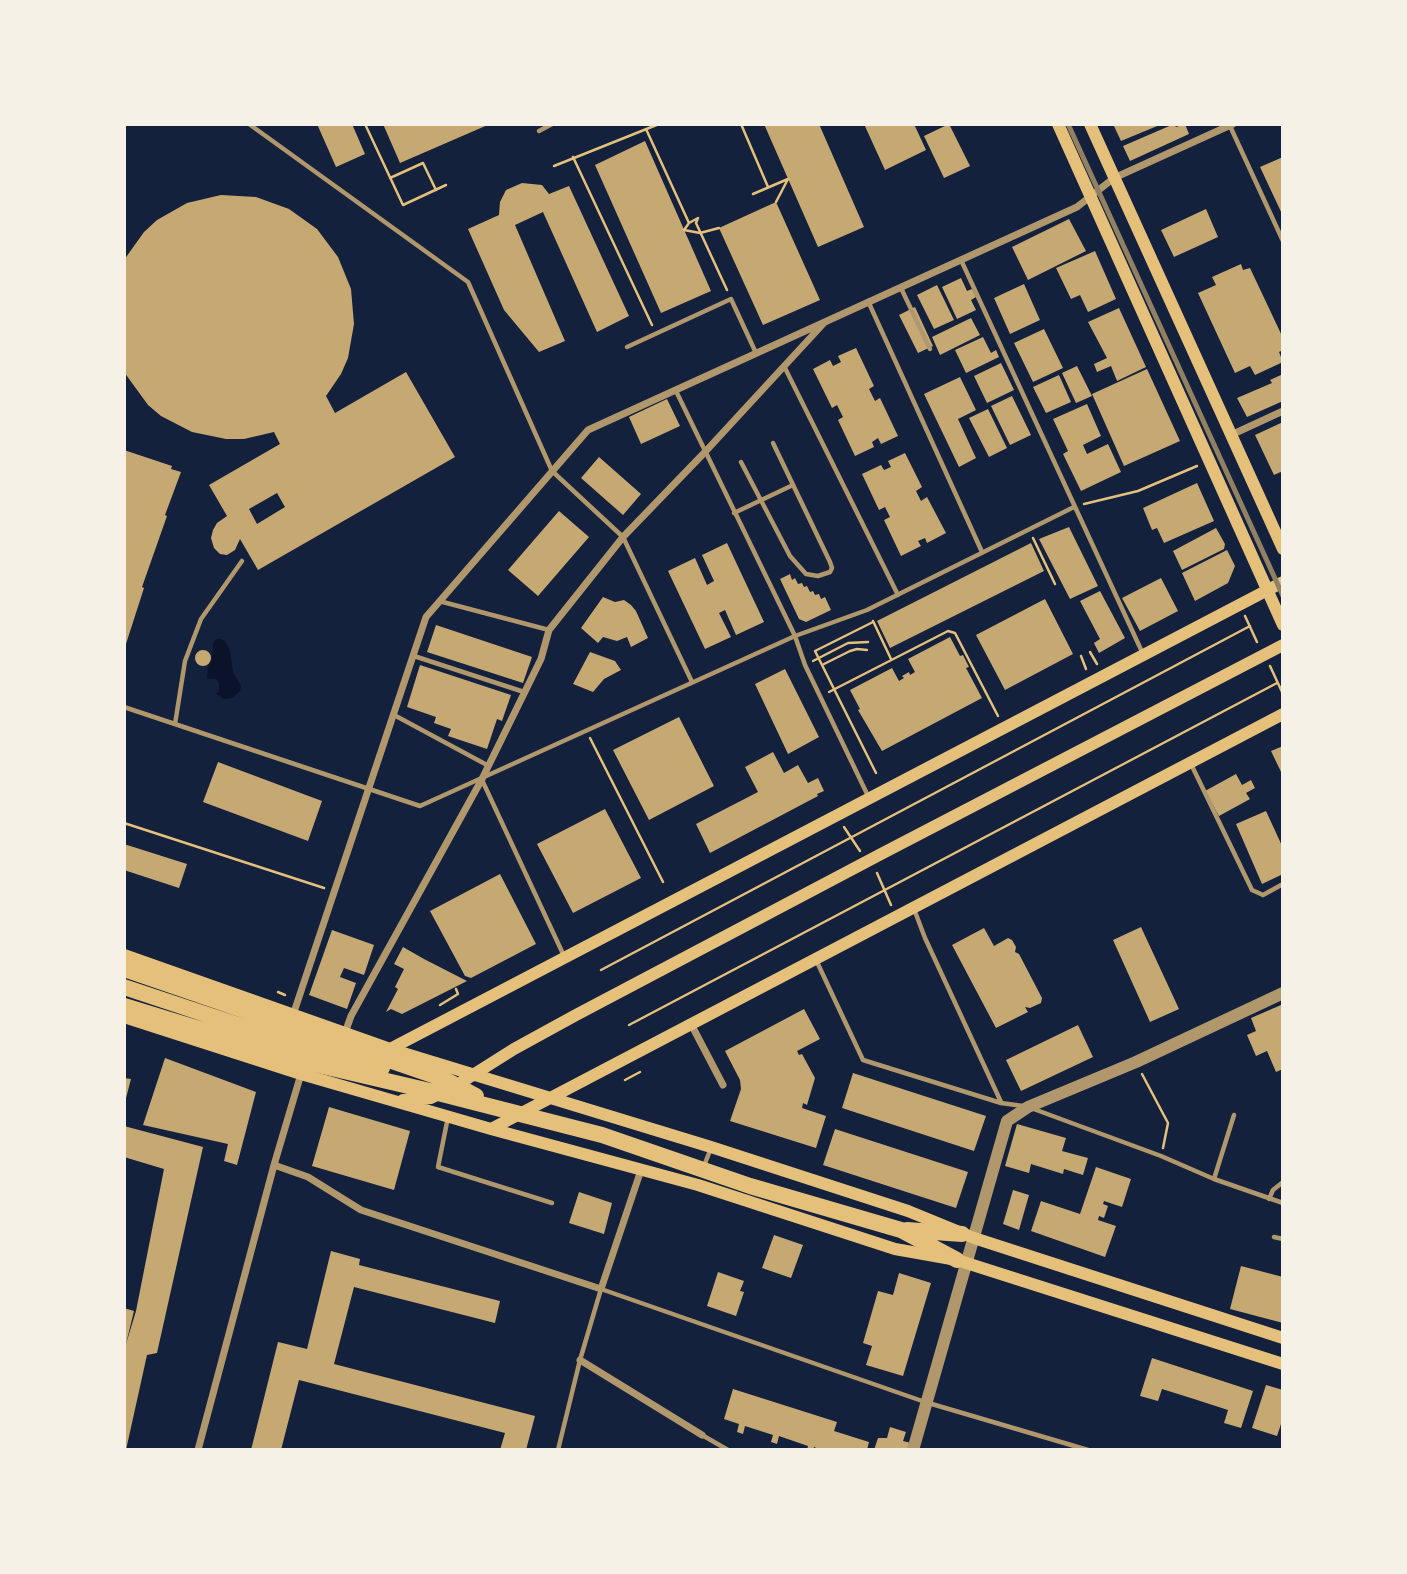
<!DOCTYPE html>
<html>
<head>
<meta charset="utf-8">
<style>
	body { margin:0 }
	#map { position:relative; width:1407px; height:1574px; overflow:hidden; background:#14213d; font-family:Helvetica,sans-serif }
	canvas { display:block }
	.frame { position:absolute; inset:0; border:126px solid #f6f1e7; pointer-events:none }
</style>
</head>
<body>
<div id="map">
<canvas width="1407" height="1574"></canvas>
<div class="frame"></div>
</div>
<script>
const g = document.querySelector('canvas').getContext('2d');
g.lineJoin = 'round';
function fillPath(path, color) { g.fillStyle = color; g.fill(path, 'evenodd'); }
const shape = rows => new Path2D(rows.map(r => 'M' + r).join(''));
function trace(path, color, width, dash) { g.strokeStyle = color; g.lineWidth = width; g.lineCap = dash ? 'butt' : 'round'; g.setLineDash(dash || []); g.stroke(path); }
fillPath(shape([
	[216,639,221,639,225,641,230,651,233,672,241,686,240,691,232,698,224,699,216,694,219,691,219,683,216,679,207,679,208,666,212,658,213,643]
]), '#0b132b');
fillPath(shape([
	[317,124,352,124,365,154,336,167],
	[383,124,490,124,400,163],
	[764,124,819,124,864,227,818,247],
	[864,124,914,124,926,150,885,170],
	[949,124,970,166,944,178,924,136],
	[1113,124,1162,124,1121,141],
	[1174,124,1176,127,1185,124,1189,134,1130,161,1123,146],
	[645,141,711,291,661,313,595,165],
	[1283,157,1283,216,1260,167],
	[522,183,542,185,549,194,569,186,629,316,597,332,543,212,515,225,565,341,539,352,504,310,468,229,499,215,500,202,506,190],
	[221,195,256,197,289,209,317,229,338,257,351,289,354,324,348,358,341,374,326,396,335,413,406,372,455,457,258,570,240,539,235,550,227,555,220,554,214,548,211,538,213,530,217,523,227,516,209,485,280,444,274,432,244,439,226,439,192,432,161,416,148,405,124,372,124,260,144,232,157,220,187,203],
	[277,493,285,507,257,524,249,509],
	[776,202,820,300,763,325,719,228],
	[1206,209,1218,237,1174,257,1161,230],
	[1069,219,1086,251,1028,280,1012,247],
	[1095,251,1116,299,1088,312,1080,295,1071,299,1056,268],
	[1241,264,1243,270,1250,268,1283,338,1283,350,1279,352,1283,362,1255,375,1250,366,1235,373,1198,293,1216,285,1212,277],
	[961,278,967,291,972,289,976,297,971,300,976,310,957,319,942,287],
	[1024,284,1040,320,1010,334,994,298],
	[937,285,954,320,934,329,917,295],
	[915,307,933,346,918,353,899,315],
	[1119,308,1146,367,1117,381,1111,366,1097,372,1094,364,1107,358,1088,322],
	[971,318,980,335,940,355,932,337],
	[1044,329,1063,368,1033,382,1014,343],
	[983,337,991,353,996,350,999,357,966,373,955,350],
	[856,348,874,386,869,389,875,401,880,398,898,436,881,444,878,438,872,442,874,447,855,456,838,420,843,417,837,405,832,408,813,369,830,360,833,366,841,362,838,356],
	[1001,363,1014,390,987,403,974,376],
	[1077,366,1092,396,1076,403,1062,373],
	[1147,369,1180,441,1124,466,1092,394],
	[1283,374,1283,401,1247,417,1237,398,1272,383,1270,380],
	[1059,375,1071,402,1046,413,1033,387],
	[960,377,976,410,958,419,976,458,959,467,924,394],
	[1012,396,1031,435,1010,445,991,406],
	[667,399,680,426,641,444,629,417],
	[1087,404,1101,436,1083,445,1087,454,1108,444,1121,472,1081,491,1063,454,1068,451,1053,419],
	[988,409,1007,448,989,457,969,418],
	[1283,422,1283,471,1274,475,1255,435],
	[124,450,172,466,171,469,181,472,165,515,167,516,142,587,144,588,125,647],
	[905,453,922,487,916,491,921,501,927,497,946,533,927,543,925,538,918,541,921,546,901,556,884,520,890,517,885,507,879,510,862,474,881,465,884,470,891,467,888,461],
	[599,457,641,494,623,515,581,478],
	[1197,483,1214,521,1164,543,1157,528,1152,530,1143,508],
	[559,511,589,537,538,596,508,570],
	[1069,527,1098,586,1070,599,1039,539],
	[1216,528,1225,544,1224,549,1182,570,1173,551],
	[727,543,764,622,736,635,725,610,719,613,731,637,705,649,668,571,695,558,707,585,714,581,702,555],
	[1031,543,1044,571,890,648,877,621],
	[1227,550,1235,566,1228,583,1195,601,1182,573],
	[790,574,792,580,795,578,798,584,802,583,804,587,807,586,810,592,813,591,815,595,819,594,821,599,825,597,831,610,806,622,799,619,780,579],
	[1161,578,1178,611,1140,631,1122,598],
	[1100,591,1125,638,1099,653,1094,643,1100,639,1080,601],
	[603,597,615,602,624,600,631,605,636,611,648,638,631,647,627,637,617,641,603,637,598,643,581,628],
	[1045,599,1073,654,1005,690,976,635],
	[436,625,532,657,523,683,427,652],
	[950,637,960,656,963,655,969,667,966,668,982,698,882,751,858,710,860,709,850,690,892,668,899,681,904,678,902,676,909,672,910,675,915,672,908,659],
	'195 658a8 8 0 1 1 16 0a8 8 0 1 1-16 0Z',
	[590,652,615,661,621,670,604,679,593,692,573,684],
	[420,665,511,695,502,721,497,719,487,749,448,736,451,729,434,723,436,717,407,707],
	[785,669,819,737,788,754,755,684],
	[679,717,714,786,649,820,613,750],
	[1283,746,1283,776,1271,751],
	[773,752,784,773,798,765,808,783,818,778,824,791,817,794,818,796,710,853,696,824,758,792,745,767],
	[218,762,322,801,308,841,203,802],
	[1236,774,1242,785,1251,780,1255,788,1246,793,1250,799,1219,816,1205,791],
	[605,809,641,878,573,913,537,844],
	[1266,811,1283,848,1283,874,1262,884,1236,824],
	[124,844,187,864,179,888,124,870],
	[500,874,536,944,471,978,465,976,430,911],
	[1141,927,1179,1009,1150,1022,1113,940],
	[984,928,994,946,1008,938,1012,940,1016,947,1015,952,1019,954,1042,998,1041,1003,1030,1008,1025,1007,1028,1012,996,1028,952,945],
	[332,930,374,945,364,975,344,968,340,977,356,983,347,1009,309,995],
	[403,947,424,959,467,981,402,1014,391,1009,386,1012,398,989,395,987,404,969,394,964],
	[1281,1005,1283,1010,1283,1069,1276,1072,1267,1051,1256,1056,1247,1035,1256,1031,1251,1018],
	[804,1009,820,1039,797,1051,799,1055,802,1054,815,1078,807,1105,803,1103,802,1108,826,1116,816,1148,730,1121,741,1089,740,1080,725,1051],
	[1078,1025,1093,1057,1021,1091,1006,1060],
	[165,1058,256,1092,237,1165,224,1161,228,1144,143,1125],
	[853,1073,986,1116,974,1151,842,1108],
	[124,1078,131,1079,125,1102,124,1102],
	[329,1107,410,1131,394,1190,312,1166],
	[1017,1124,1066,1138,1062,1151,1088,1158,1083,1175,1064,1169,1063,1174,1031,1164,1029,1173,1005,1166],
	[124,1126,203,1147,157,1353,147,1355,126,1450,124,1450,124,1308,134,1311,126,1344,136,1311,164,1169,124,1157],
	[835,1129,968,1172,956,1208,823,1165],
	[1096,1167,1131,1179,1122,1207,1104,1201,1103,1204,1108,1206,1104,1218,1099,1216,1098,1220,1116,1226,1105,1257,1031,1231,1041,1201,1080,1214],
	[1013,1190,1029,1195,1019,1230,1003,1224],
	[579,1192,612,1203,604,1234,569,1223],
	[774,1235,803,1245,791,1278,762,1268],
	[331,1251,360,1259,359,1265,500,1301,495,1323,354,1287,334,1364,535,1416,526,1450,500,1450,505,1433,299,1380,281,1450,251,1450,278,1342,307,1349],
	[1241,1266,1283,1277,1283,1323,1230,1309],
	[718,1272,744,1281,740,1291,744,1292,736,1316,707,1306],
	[899,1273,931,1283,903,1376,866,1365,872,1346,863,1343,878,1291,893,1295],
	[1152,1358,1253,1391,1241,1428,1224,1423,1228,1410,1194,1399,1162,1389,1158,1401,1140,1396],
	[1266,1385,1283,1390,1283,1418,1277,1436,1252,1428],
	[733,1389,837,1422,834,1431,869,1442,867,1450,821,1450,814,1447,813,1450,807,1450,808,1446,779,1436,777,1444,771,1442,773,1435,745,1426,743,1434,737,1432,739,1424,724,1419],
	[890,1427,906,1432,903,1441,911,1443,909,1450,874,1450,878,1438,887,1438]
]), '#c6a872');
trace(shape([
	[365,124,403,205,446,185],
	[741,124,768,187],
	[646,129,689,223,698,218,696,223,727,290],
	[573,157,652,325],
	[554,166,659,124],
	[390,178,423,163,436,190],
	[753,194,788,179],
	[776,202,788,179],
	[689,223,684,230,700,233,719,228],
	[1084,504,1138,491,1197,466],
	[1033,538,1055,584],
	[1245,616,1257,642],
	[873,621,891,659],
	[873,622,815,651,876,773],
	[1090,652,1097,664],
	[1081,656,1086,669],
	[813,661,848,643,868,642],
	[824,664,850,651,857,649,867,650],
	[1270,666,1283,694],
	[829,692,948,631,955,633,998,716],
	[590,738,663,882],
	[124,823,324,888],
	[844,827,860,851],
	[877,873,891,905],
	[601,970,1250,626],
	[278,992,285,995],
	[440,1005,458,994,456,989],
	[629,1025,1277,683],
	[1142,1074,1168,1123,1163,1148],
	[625,1080,640,1072]
]), '#e5c07b', 2.5);
trace(shape([
	[249,124,468,282,552,471,623,537,692,682],
	[1230,126,1283,241],
	[539,131,552,124],
	[961,260,1143,654],
	[901,288,930,349],
	[868,301,982,552],
	[627,347,731,299,756,353],
	[784,366,898,595],
	[676,391,795,636,805,665,869,798],
	[741,462,790,556,806,574,818,576,830,572,832,568,830,562,773,443],
	[734,513,793,485],
	[439,601,549,630],
	[414,656,524,692],
	[124,707,420,806,795,636,867,610,1074,507],
	[394,715,487,765],
	[175,724,185,661,201,619,242,561],
	[1191,764,1252,890,1263,895,1283,884],
	[482,780,564,956],
	[914,909,925,938,1001,1102],
	[817,962,863,1060,1001,1103,1023,1106],
	[1031,1108,1161,1156,1214,1179,1283,1203],
	[448,1117,438,1167,552,1203],
	[704,1166,711,1148],
	[1214,1179,1234,1115],
	[1269,1199,1273,1190,1283,1182],
	[1274,1237,1283,1239],
	[702,1435,728,1450],
	[558,1450,580,1360,601,1289,925,1402,1088,1450]
]), '#b1986c', 4.5);
trace(shape([
	[1231,435,1283,411],
	[293,1015,426,617,588,430,1077,207,1114,178,1233,124],
	[691,1024,723,1085],
	[345,1033,351,1016,482,779,541,659,549,630,623,537,705,452,823,324],
	[274,1165,308,1177,361,1210,601,1289,641,1170],
	[580,1360,702,1435],
	[198,1450,274,1165,301,1074]
]), '#b1986c', 7);
trace(shape([
	[913,1450,1007,1121,1028,1107,1136,1062,1283,993]
]), '#b1986c', 12);
trace(shape([
	[1058,124,1283,625],
	[1090,124,1283,549],
	[124,955,390,1049,711,1147,908,1211,974,1238,1283,1338],
	[124,1017,301,1074,491,1129,698,1185,895,1249,957,1260,1283,1364],
	[390,1049,1283,582],
	[403,1100,431,1098,457,1085,514,1049,576,1015,883,853,1283,645],
	[491,1129,1283,714]
]), '#e5c07b', 12);
trace(shape([
	[124,969,444,1079,476,1096],
	[124,987,250,1029,382,1068],
	[124,1006,310,1063,434,1092,602,1135,750,1186,901,1230,957,1260],
	[907,1230,962,1234]
]), '#e5c07b', 16);
trace(shape([
	[1068,124,1283,596]
]), '#918062', 5);
</script>
</body>
</html>
